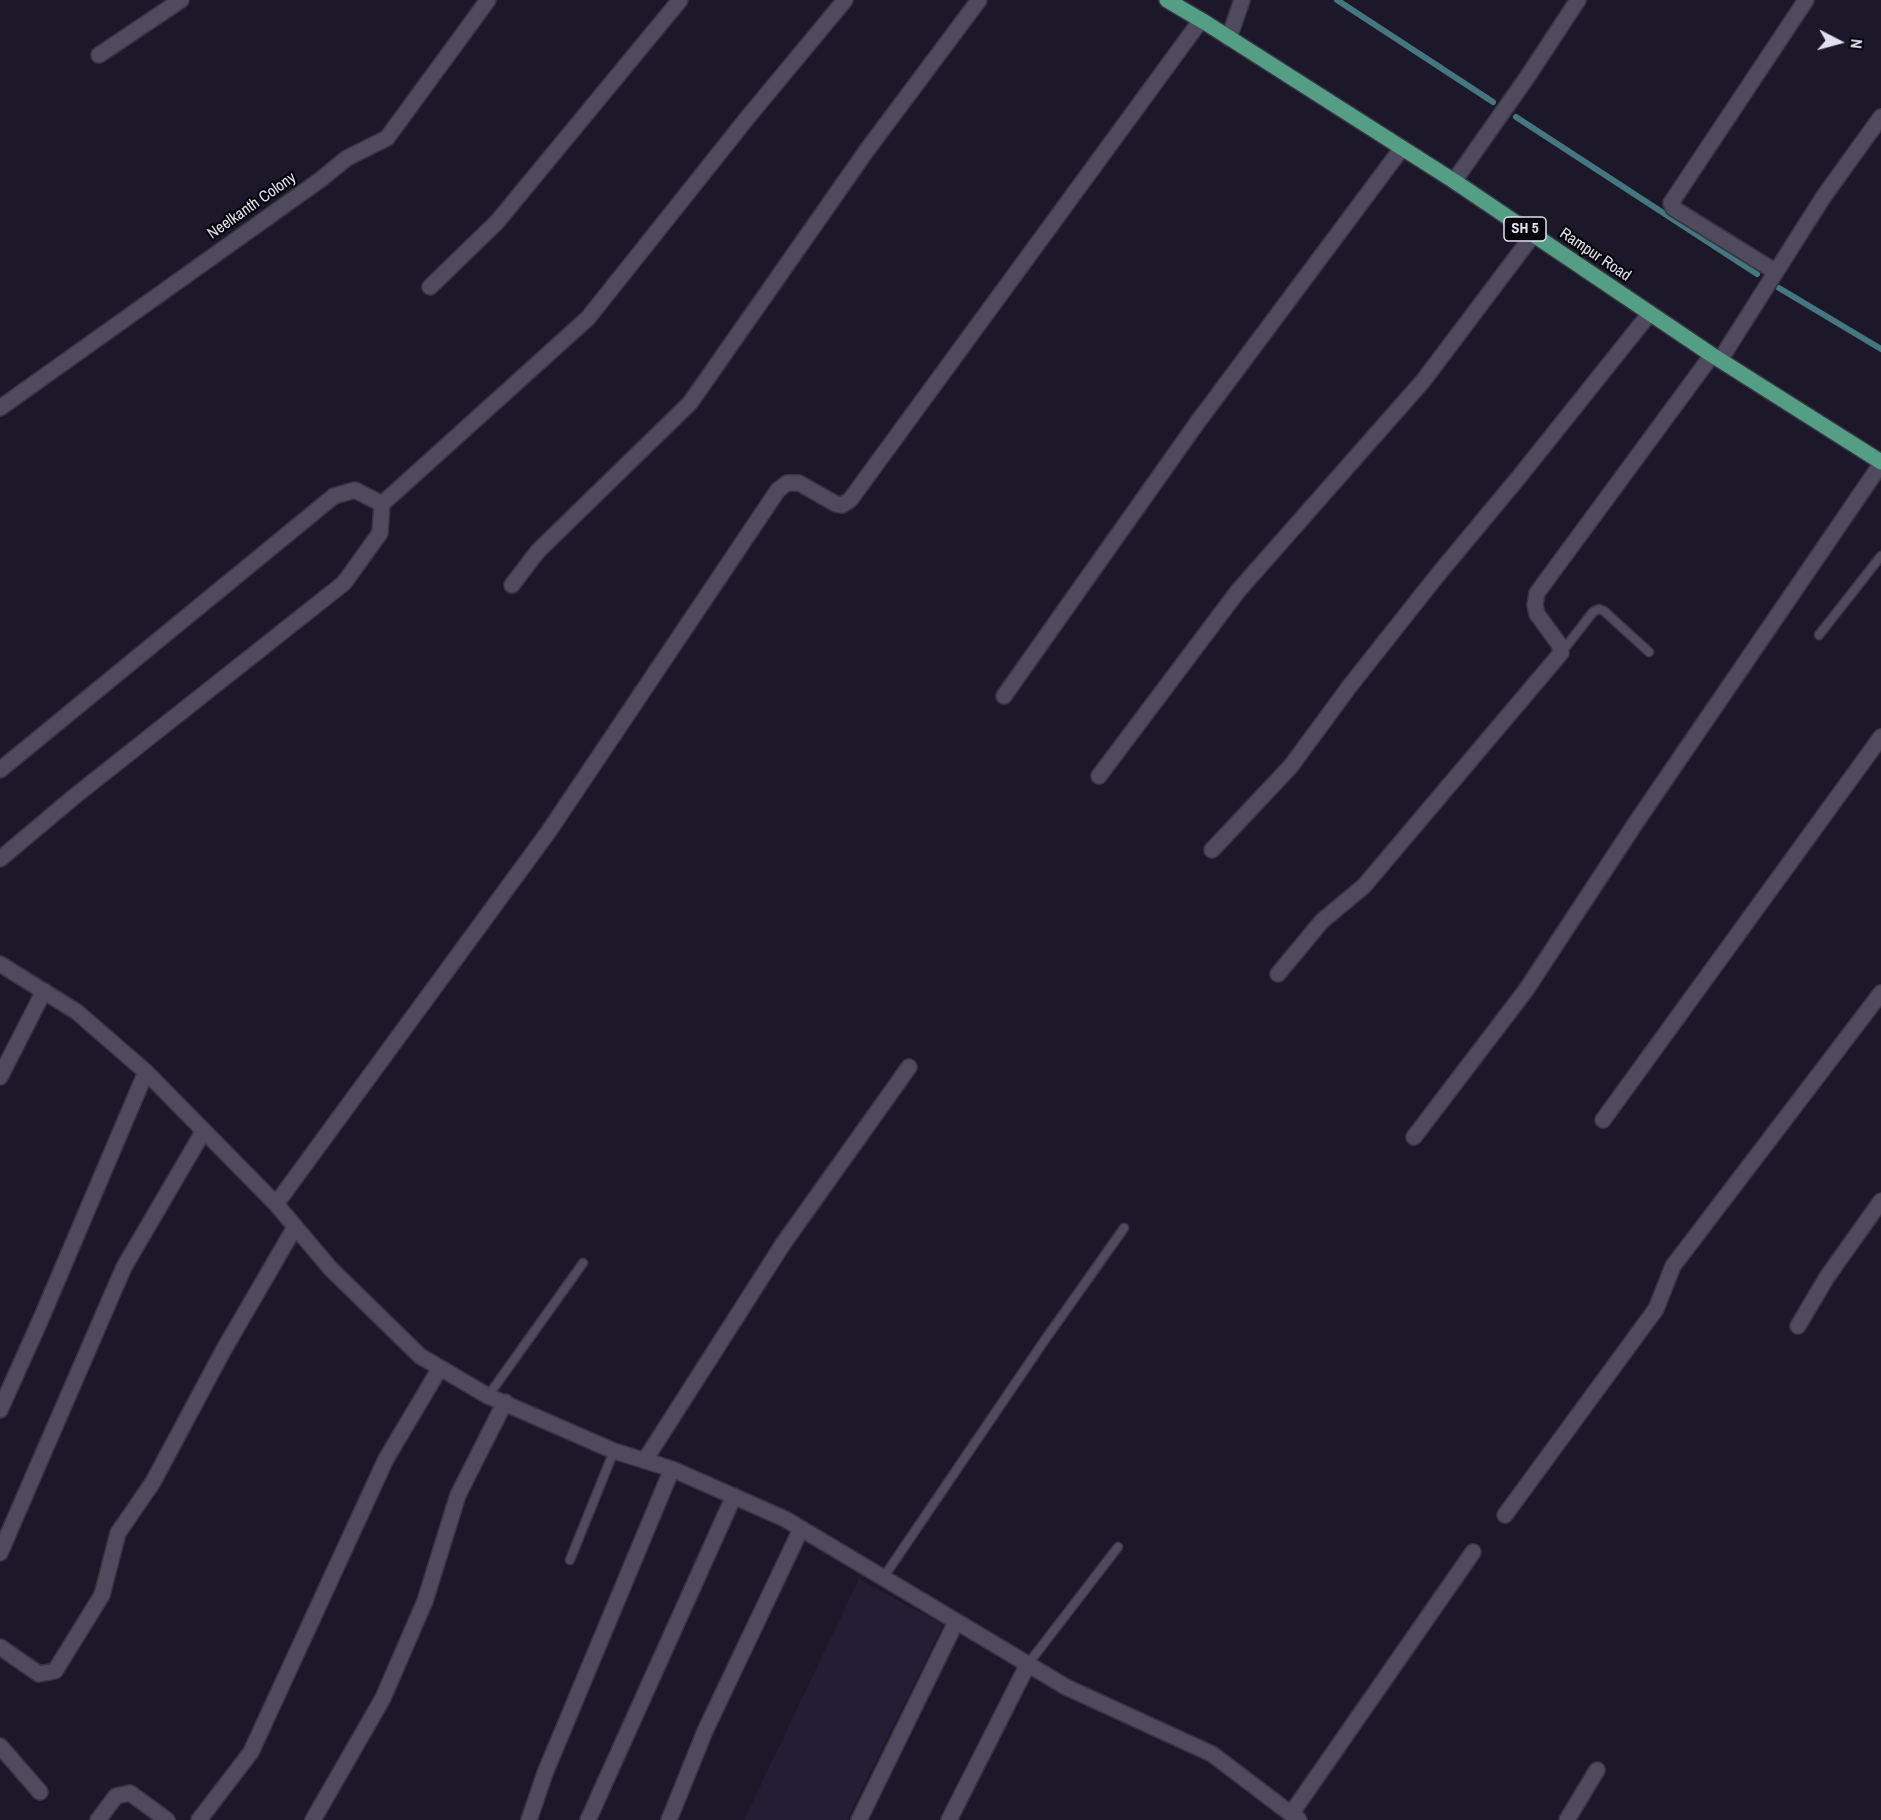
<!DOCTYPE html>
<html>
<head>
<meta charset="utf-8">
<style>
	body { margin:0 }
	#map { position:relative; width:1881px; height:1820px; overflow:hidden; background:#1d1829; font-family:"Archivo Narrow",sans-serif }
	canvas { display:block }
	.north { position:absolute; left:1809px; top:12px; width:60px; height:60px; -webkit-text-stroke:4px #06050b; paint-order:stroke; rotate:96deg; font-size:16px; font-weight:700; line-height:24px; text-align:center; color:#e4e1ee }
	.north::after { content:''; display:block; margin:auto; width:21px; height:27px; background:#e4e1ee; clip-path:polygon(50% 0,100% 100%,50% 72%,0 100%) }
</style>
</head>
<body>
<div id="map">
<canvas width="1881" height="1820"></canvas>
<div class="north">N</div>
</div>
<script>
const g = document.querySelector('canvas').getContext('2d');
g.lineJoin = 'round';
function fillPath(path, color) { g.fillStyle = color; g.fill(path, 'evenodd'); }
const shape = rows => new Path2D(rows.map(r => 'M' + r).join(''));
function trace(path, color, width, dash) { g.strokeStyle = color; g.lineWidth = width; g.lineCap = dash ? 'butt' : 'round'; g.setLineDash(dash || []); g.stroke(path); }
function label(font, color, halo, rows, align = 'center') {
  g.font = font + ' "Archivo Narrow",sans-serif'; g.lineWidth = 4.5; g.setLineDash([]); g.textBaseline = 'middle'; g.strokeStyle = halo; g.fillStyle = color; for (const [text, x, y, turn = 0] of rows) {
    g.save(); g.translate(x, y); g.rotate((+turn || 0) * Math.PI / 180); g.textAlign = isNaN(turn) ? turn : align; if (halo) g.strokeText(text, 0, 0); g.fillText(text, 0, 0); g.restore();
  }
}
fillPath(shape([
	[859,1579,943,1625,847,1820,744,1820]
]), '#241d34');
trace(shape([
	[1337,0,1493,102],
	[1516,117,1757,274],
	[1779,288,1881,349]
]), '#457780', 6);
const service = shape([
	[1819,635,1881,556],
	[1561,653,1593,612,1599,609,1604,611,1649,652],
	[488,1396,583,1263],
	[570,1560,614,1451],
	[883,1578,1042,1344,1124,1228],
	[1028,1664,1118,1547]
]);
const minor = shape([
	[1229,38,1242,0],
	[99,55,181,0],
	[1454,181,1526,79,1578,0],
	[1776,272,1673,208,1671,203,1806,0],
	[430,287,497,222,680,0],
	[1720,360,1824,196,1881,117],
	[0,408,320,180,347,158,387,138,488,0],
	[512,585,538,551,690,403,867,150,979,0],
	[1004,696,1197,423,1402,148],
	[0,770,334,496,355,490,382,504],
	[1099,776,1238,591,1423,381,1533,235],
	[1212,850,1291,766,1349,687,1436,577,1519,477,1650,313],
	[0,859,75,796,344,583,380,533,382,504,588,318,748,117,845,0],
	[0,964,77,1012,146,1072,276,1204,330,1268,420,1356,488,1396,614,1451,672,1469,785,1519,1066,1687,1212,1754,1299,1820],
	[1278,974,1322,921,1364,886,1561,653,1559,644,1537,614,1535,605,1537,593,1712,355],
	[0,1077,44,991],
	[1603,1120,1881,737],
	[1414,1137,1526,990,1637,821,1881,464],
	[276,1204,549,831,778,490,787,483,799,483,836,504,842,505,850,500,1201,20],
	[1798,1326,1827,1277,1881,1201],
	[0,1410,40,1321,146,1072],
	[645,1460,783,1244,909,1067],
	[1505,1515,1656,1309,1673,1266,1881,993],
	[0,1553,124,1267,203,1132],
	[0,1647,39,1674,55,1671,102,1595,118,1533,153,1482,223,1351,295,1227],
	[0,1746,40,1792],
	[1291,1814,1473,1552],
	[98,1820,116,1796,130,1793,167,1820],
	[199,1820,251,1752,386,1459,440,1368],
	[313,1820,383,1698,425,1601,458,1495,505,1402],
	[529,1820,545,1773,672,1469],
	[588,1820,734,1496],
	[669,1820,705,1731,801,1529],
	[859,1820,956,1622],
	[949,1820,1028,1664],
	[1567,1820,1597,1770]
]);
const primary = shape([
	[1167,0,1206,23,1454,181,1712,355,1881,462]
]);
trace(service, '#383542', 11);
trace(minor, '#383542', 18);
trace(primary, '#383542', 18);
trace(service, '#504a5e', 8);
trace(minor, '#504a5e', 15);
trace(primary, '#549e86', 15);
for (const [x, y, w] of [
	[1525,229,42]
]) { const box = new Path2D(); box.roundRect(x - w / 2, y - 12, w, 24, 4.5); g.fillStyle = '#06050b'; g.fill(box); trace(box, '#e4e1ee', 1.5); }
label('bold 15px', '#e4e1ee', null, [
	["SH 5",1525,229]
]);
label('16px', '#e4e1ee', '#06050b', [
	["Neelkanth Colony",252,206,-35],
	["Rampur Road",1595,255,34]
]);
</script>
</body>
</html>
